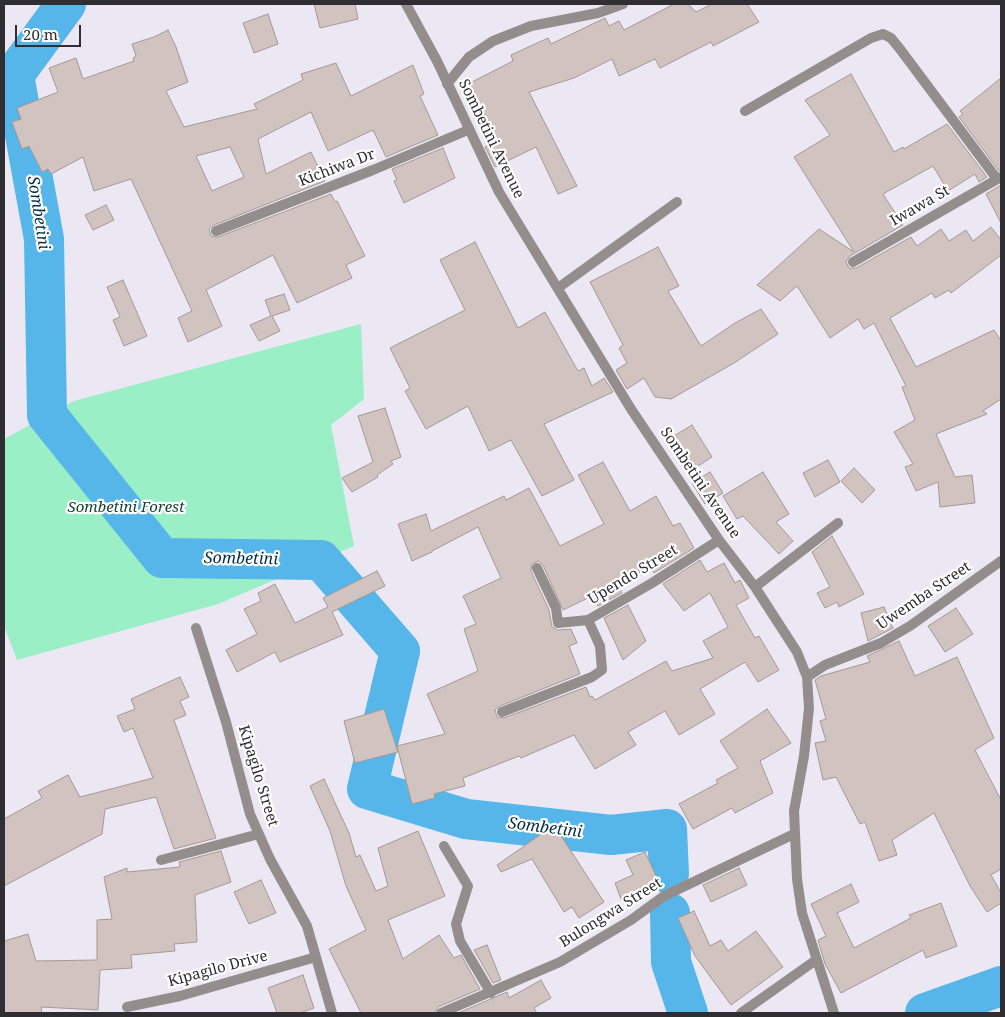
<!DOCTYPE html>
<html>
<head>
<meta charset="utf-8">
<style>
	body { margin:0 }
	#map { position:relative; width:1005px; height:1017px; overflow:hidden; background:#ebe8f4; font-family:"Noto Serif",serif }
	canvas { display:block }
	.frame { position:absolute; inset:0; border:5px solid #2f2e33; pointer-events:none }
	.scale { position:absolute; left:15px; top:25px; width:66px; height:22px; box-sizing:border-box; border:2px solid #2f2e33; border-top:0; padding-left:6px; font-size:15px; line-height:18px; white-space:nowrap; color:#2f2e33; -webkit-text-stroke:4px #fff; paint-order:stroke }
</style>
</head>
<body>
<div id="map">
<canvas width="1005" height="1017"></canvas>
<div class="frame"></div>
<div class="scale">20 m</div>
</div>
<script>
const g = document.querySelector('canvas').getContext('2d');
g.lineJoin = 'round';
function fillPath(path, color) { g.fillStyle = color; g.fill(path, 'evenodd'); }
const shape = rows => new Path2D(rows.map(r => 'M' + r).join(''));
function trace(path, color, width, dash) { g.strokeStyle = color; g.lineWidth = width; g.lineCap = dash ? 'butt' : 'round'; g.setLineDash(dash || []); g.stroke(path); }
function label(font, color, halo, rows, align = 'center') {
  g.font = font + ' "Noto Serif",serif'; g.lineWidth = 4.5; g.setLineDash([]); g.textBaseline = 'middle'; g.strokeStyle = halo; g.fillStyle = color; for (const [text, x, y, turn = 0] of rows) {
    g.save(); g.translate(x, y); g.rotate((+turn || 0) * Math.PI / 180); g.textAlign = isNaN(turn) ? turn : align; if (halo) g.strokeText(text, 0, 0); g.fillText(text, 0, 0); g.restore();
  }
}
fillPath(shape([
	[361,324,364,399,331,425,354,546,218,604,17,660,4,626,4,439,74,401]
]), '#9befc7');
trace(shape([
	[66,4,14,75,44,239,47,415,162,558,321,560,400,651,367,789,466,819,611,835,667,829,669,874],
	[670,913,671,962,688,1013],
	[925,1013,1001,986]
]), '#56b6e9', 40);
const building = shape([
	[314,4,355,4,358,19,320,28,314,4],
	[674,4,688,4,696,12,712,4,747,4,759,22,713,46,711,42,660,68,655,59,619,76,612,59,574,78,529,92,577,186,558,194,536,147,495,167,485,147,497,141,470,83,513,61,511,55,548,38,551,44,605,18,609,26,619,21,624,30,674,4],
	[268,14,278,44,254,53,243,23,268,14],
	[168,30,176,47,188,82,166,91,184,127,257,109,254,104,303,80,301,74,336,63,351,96,413,65,424,94,420,96,438,135,386,157,373,130,328,151,311,112,258,139,266,174,311,152,325,181,214,225,209,229,211,236,218,237,331,194,335,202,337,201,365,256,346,265,352,278,297,303,273,255,206,290,222,326,188,342,178,318,192,311,131,179,94,191,83,157,51,174,48,169,42,172,29,146,22,149,12,122,21,119,17,108,58,92,49,68,76,58,83,79,134,61,133,58,136,56,132,44,154,37,168,30],
	[230,147,244,177,212,191,196,156,230,147],
	[851,74,894,152,903,147,904,149,947,124,987,177,979,182,975,174,948,191,933,166,883,194,903,225,850,256,846,262,849,268,856,268,911,237,917,246,941,229,949,241,966,230,973,241,991,227,1001,240,1001,255,951,293,949,290,935,298,932,293,890,318,916,367,994,330,1001,341,1001,399,983,411,987,414,936,434,955,477,972,475,975,503,940,507,938,482,916,491,905,467,913,464,894,432,915,420,902,387,906,386,874,323,864,329,858,319,830,338,797,286,780,301,757,285,819,229,854,252,794,157,830,135,805,100,851,74],
	[1001,78,1001,170,999,171,959,117,963,114,960,111,1001,78],
	[443,148,455,178,404,203,394,181,397,180,392,169,443,148],
	[1001,185,1001,223,986,194,1001,185],
	[106,205,114,220,93,230,85,215,106,205],
	[475,242,518,328,545,312,578,371,584,368,592,386,604,378,613,392,544,424,574,480,542,496,511,440,489,451,468,406,426,429,405,391,410,388,390,348,465,310,440,260,475,242],
	[658,247,679,286,668,291,701,346,735,323,761,309,778,334,734,363,671,399,655,397,644,378,627,389,616,370,627,363,619,348,623,345,590,282,658,247],
	[123,280,147,336,124,346,113,320,120,317,107,287,123,280],
	[284,294,290,310,272,316,280,331,259,341,250,325,271,316,265,300,284,294],
	[385,408,401,457,391,461,393,464,377,475,378,477,352,492,342,478,373,462,358,416,385,408],
	[692,425,712,457,695,468,674,436,692,425],
	[828,460,840,482,815,497,803,473,828,460],
	[603,462,630,511,656,496,673,526,680,523,694,548,654,573,650,567,617,584,622,593,598,606,592,596,563,610,543,565,538,561,532,564,531,571,549,610,552,627,558,630,571,629,577,643,569,646,580,674,500,706,495,710,497,717,504,718,586,687,590,697,592,696,595,700,666,661,672,671,713,658,703,641,728,627,710,593,684,611,663,584,700,560,707,572,724,563,735,583,740,580,749,598,736,605,755,638,759,636,779,670,758,682,745,662,700,689,715,714,679,735,665,711,628,732,636,745,595,769,574,735,521,758,519,756,463,778,465,786,434,794,435,798,412,804,397,746,445,734,427,694,478,671,464,629,476,624,463,596,501,578,478,527,432,551,432,552,412,561,398,524,426,514,431,531,504,496,506,500,529,488,560,546,604,524,578,475,603,462],
	[854,468,875,490,862,503,841,481,854,468],
	[710,472,723,493,705,504,692,483,710,472],
	[763,472,789,514,776,522,793,541,779,554,743,516,737,519,723,496,763,472],
	[832,536,864,594,839,607,837,602,825,608,817,593,830,587,812,552,832,536],
	[377,571,385,586,332,612,343,635,280,662,275,652,237,672,226,650,257,634,244,609,261,601,258,593,275,584,295,623,328,607,323,598,377,571],
	[628,605,646,641,623,660,604,618,628,605],
	[884,607,893,628,868,641,861,613,884,607],
	[956,608,973,634,945,652,928,626,956,608],
	[899,641,915,676,957,657,994,738,975,750,1001,800,1001,869,991,875,1001,893,1001,903,987,912,970,886,934,813,892,840,897,855,879,861,865,822,860,824,836,777,823,780,815,743,826,741,820,721,826,719,815,680,821,676,870,662,867,656,899,641],
	[180,677,189,697,180,701,186,715,174,720,216,838,174,849,156,797,105,809,102,834,4,886,4,819,42,798,38,791,68,775,80,797,153,778,133,728,124,732,117,716,135,709,131,699,180,677],
	[384,709,398,752,355,763,344,721,384,709],
	[767,709,791,743,760,761,773,793,735,813,732,808,693,829,679,804,718,783,716,780,738,768,720,741,767,709],
	[324,779,349,833,356,857,360,855,376,891,388,886,378,848,418,831,445,896,388,920,403,959,439,935,454,958,461,955,480,989,438,1007,434,1013,361,1013,329,949,366,930,346,886,330,831,310,786,324,779],
	[554,825,604,902,579,918,572,907,564,912,532,859,501,872,497,865,554,825],
	[221,851,231,882,195,895,197,942,174,944,175,951,131,955,132,968,100,970,98,1010,41,1007,42,1013,4,1013,4,941,28,934,36,961,97,960,97,920,112,919,104,877,127,868,127,872,180,867,179,862,221,851],
	[645,852,659,882,621,899,615,883,633,875,626,860,645,852],
	[739,868,747,885,711,902,703,885,739,868],
	[261,880,276,913,249,924,234,892,261,880],
	[851,884,859,902,837,913,854,948,911,918,909,915,941,903,957,946,926,958,923,950,841,993,825,964,818,940,826,936,811,904,851,884],
	[694,911,710,946,721,940,728,951,756,931,783,967,731,1005,695,956,678,918,694,911],
	[487,945,501,980,493,983,474,950,487,945],
	[303,975,314,1008,300,1013,277,1013,268,988,303,975],
	[541,980,551,998,534,1008,537,1013,458,1013,507,992,509,998,541,980]
]);
fillPath(building, '#d1c4c0');
trace(building, '#a59894', 1);
trace(shape([
	[406,4,437,61,499,192,631,409,719,540,755,587,797,652,807,677,809,708,804,756,794,811,797,879,802,913,834,1013],
	[447,84,469,57,493,41,531,26,598,13,623,4],
	[745,111,871,38,883,34,891,38,900,49,997,179],
	[216,231,373,170,468,130],
	[853,262,1001,177],
	[558,288,677,202],
	[537,568,556,608,558,623,588,620,652,583,719,540],
	[755,587,838,523],
	[196,628,226,722,250,814,270,859,307,926,332,1013],
	[807,677,825,665,881,643,910,626,1001,561],
	[502,712,592,677,602,670,600,646,588,620],
	[444,846,468,886,456,924,460,941,491,993],
	[161,860,259,834],
	[127,1007,180,996,316,957],
	[441,1013,560,962,631,920,664,896,794,834],
	[741,1013,816,960]
]), '#938e8c', 10);
label('15px', '#2f2e33', '#fff', [
	["Sombetini Avenue",491,139,64],
	["Kichiwa Dr",337,168,-21],
	["Iwawa St",920,206,-30],
	["Sombetini Avenue",700,483,56],
	["Upendo Street",633,575,-31],
	["Uwemba Street",924,596,-34],
	["Kipagilo Street",258,776,73],
	["Bulongwa Street",611,913,-32],
	["Kipagilo Drive",218,969,-15]
]);
label('italic 15px', '#174230', '#fff', [
	["Sombetini Forest",126,508]
]);
label('italic 16px', '#012e42', '#fff', [
	["Sombetini",38,213,81],
	["Sombetini",241,559,1],
	["Sombetini",545,828,7]
]);
</script>
</body>
</html>
